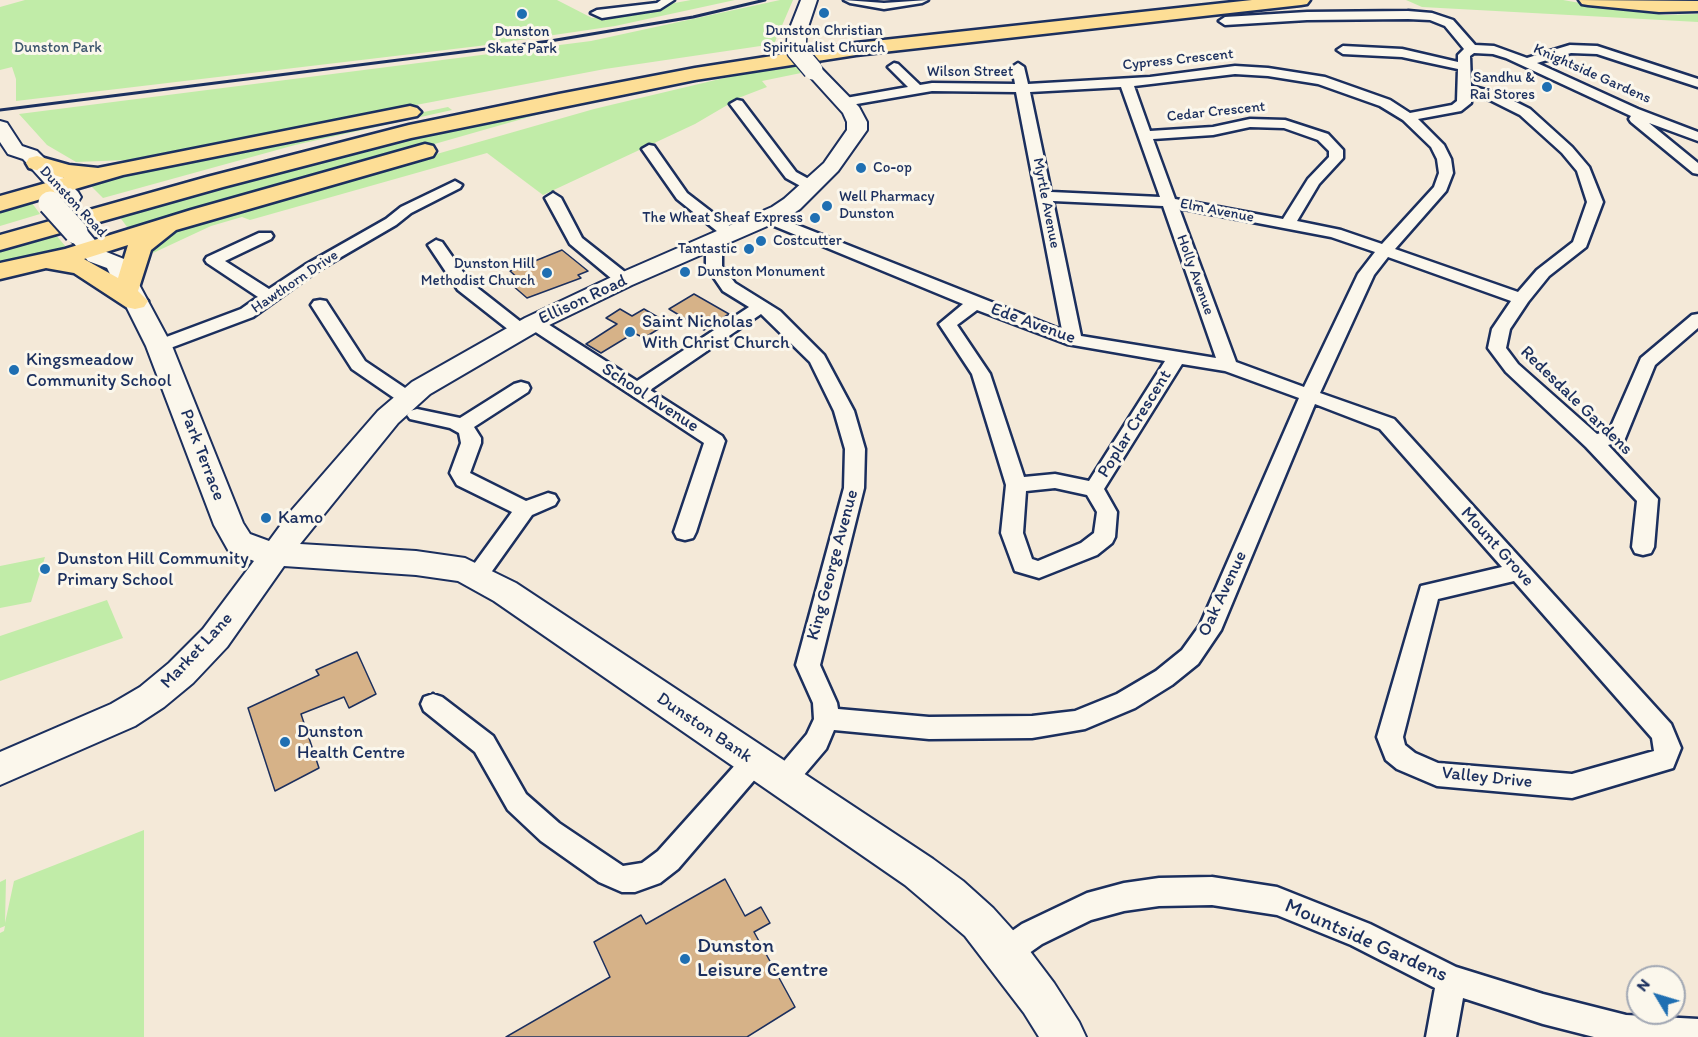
<!DOCTYPE html>
<html>
<head>
<meta charset="utf-8">
<style>
	body { margin:0 }
	#map { position:relative; width:1698px; height:1037px; overflow:hidden; background:#f4e9d8; font-family:Itim,sans-serif }
	canvas { display:block }
	.north { position:absolute; left:1626px; top:965px; width:60px; height:60px; box-sizing:border-box; background:#fbf7ec; border:2px solid #a1a7b3; border-radius:50%; rotate:308deg; font-size:16px; font-weight:700; line-height:24px; text-align:center; color:#1b2f5e }
	.north::after { content:''; display:block; margin:auto; width:21px; height:27px; background:#1f6fb2; clip-path:polygon(50% 0,100% 100%,50% 72%,0 100%) }
</style>
</head>
<body>
<div id="map">
<canvas width="1698" height="1037"></canvas>
<div class="north">N</div>
</div>
<script>
const g = document.querySelector('canvas').getContext('2d');
g.lineJoin = 'round';
function fillPath(path, color) { g.fillStyle = color; g.fill(path, 'evenodd'); }
const shape = rows => new Path2D(rows.map(r => 'M' + r).join(''));
function trace(path, color, width, dash) { g.strokeStyle = color; g.lineWidth = width; g.lineCap = dash ? 'butt' : 'round'; g.setLineDash(dash || []); g.stroke(path); }
function label(font, color, halo, rows, align = 'center') {
  g.font = font + ' Itim,sans-serif'; g.lineWidth = 6; g.setLineDash([]); g.textBaseline = 'middle'; g.strokeStyle = halo; g.fillStyle = color; for (const [text, x, y, turn = 0] of rows) {
    g.save(); g.translate(x, y); g.rotate((+turn || 0) * Math.PI / 180); g.textAlign = isNaN(turn) ? turn : align; if (halo) g.strokeText(text, 0, 0); g.fillText(text, 0, 0); g.restore();
  }
}
fillPath(shape([
	[25,0,557,0,592,18,691,0,735,0,615,26,479,46,16,101,16,79,12,67,0,70,0,7],
	[780,0,793,0,774,44,605,69,127,160,76,162,47,145,19,114,591,41],
	[1406,0,1563,0,1620,10,1665,15,1698,14,1698,22,1422,7],
	[796,65,801,73,762,81,767,87,741,97,695,124,543,195,487,153,250,220,242,217,211,226,153,253,152,248,171,230,594,109,724,78],
	[448,107,452,110,295,145,103,198,87,182],
	[545,107,550,111,130,231,119,216,356,153],
	[29,199,40,214,0,226,0,208],
	[55,234,67,248,0,264,0,250],
	[45,557,31,602,0,608,0,566],
	[107,600,123,638,0,681,0,636],
	[144,830,144,1037,0,1037,0,933,4,931,5,926,0,928,0,882,6,879,5,923,14,881]
]), '#c1eca8');
const building = shape([
	[562,250,588,271,578,275,581,278,527,298,512,285,521,281,510,271,562,250],
	[694,294,729,314,704,330,669,309,694,294],
	[620,309,632,316,644,309,668,323,644,338,634,333,601,353,586,344,617,324,606,318,620,309],
	[357,652,376,694,349,708,344,697,301,714,319,768,275,791,248,708,319,675,316,670,357,652],
	[725,879,745,916,761,907,770,923,754,932,795,1007,747,1037,506,1037,610,977,594,942,641,915,646,924,725,879]
]);
fillPath(building, '#d6b288');
trace(building, '#1b2f5e', 1.5);
const street = shape([
	[661,0,674,0,660,9,602,18,591,13,597,10,657,3,661,0],
	[844,0,884,3,928,0,922,3,884,9,850,3,844,0],
	[1408,11,1432,13,1453,20,1475,45,1494,46,1527,58,1570,45,1597,46,1698,79,1698,87,1597,54,1571,53,1537,63,1638,109,1698,132,1698,141,1649,123,1698,163,1698,174,1693,173,1631,122,1629,119,1631,116,1506,58,1493,54,1474,53,1470,56,1471,86,1500,94,1530,109,1572,147,1589,167,1603,202,1586,247,1549,276,1528,302,1510,329,1506,348,1518,364,1597,434,1609,431,1641,358,1692,315,1698,314,1698,328,1655,365,1624,441,1608,445,1658,499,1654,547,1651,553,1643,555,1635,553,1632,547,1637,501,1586,447,1506,372,1488,348,1492,329,1511,301,1388,257,1374,275,1320,393,1394,419,1671,724,1681,748,1673,768,1572,798,1437,786,1397,769,1386,760,1377,737,1421,586,1502,567,1380,429,1315,404,1221,630,1198,664,1172,685,1135,708,1085,729,1032,738,929,739,834,730,826,749,792,789,783,793,774,789,770,781,774,773,807,734,814,719,813,703,796,665,844,488,845,449,834,411,810,362,761,314,650,390,722,436,725,441,696,532,693,538,685,540,677,538,674,532,704,443,528,327,525,323,528,319,540,319,637,381,749,307,723,291,706,266,706,242,708,239,720,239,722,242,722,266,735,283,780,311,824,355,854,411,865,449,864,488,820,665,837,703,838,709,929,717,1032,716,1075,711,1117,694,1156,671,1182,650,1200,625,1299,398,1225,371,1182,364,1104,489,1117,512,1115,537,1112,543,1097,555,1039,578,1015,571,1001,533,1006,485,972,374,939,324,963,304,762,221,759,218,767,213,772,215,1062,330,1016,92,932,91,845,106,838,102,840,99,908,87,888,67,894,63,898,64,920,85,932,83,1015,84,1012,67,1018,63,1024,67,1028,84,1150,77,1235,66,1268,68,1325,77,1390,100,1410,113,1452,105,1457,101,1458,69,1402,57,1343,54,1337,50,1343,46,1402,49,1458,62,1458,55,1464,49,1445,26,1430,20,1408,19,1307,20,1225,25,1219,21,1225,17,1307,12,1408,11],
	[1235,74,1268,76,1318,84,1380,106,1403,120,1431,147,1437,159,1439,173,1434,187,1382,244,1341,230,1297,221,1319,184,1343,158,1343,150,1328,134,1285,120,1250,119,1213,127,1150,131,1134,86,1235,74],
	[1121,87,1160,197,1051,192,1030,92,1121,87],
	[1471,95,1490,100,1520,115,1562,153,1577,171,1587,202,1573,242,1537,270,1518,292,1395,249,1446,191,1453,173,1451,159,1444,145,1418,119,1461,111,1471,103,1471,95],
	[1250,127,1284,128,1318,140,1329,151,1329,157,1308,179,1283,219,1175,199,1153,139,1213,135,1250,127],
	[1053,201,1163,206,1216,358,1081,336,1053,201],
	[1179,208,1331,237,1375,252,1358,274,1304,387,1236,362,1179,208],
	[977,310,1067,344,1165,361,1089,481,1055,474,1024,477,990,374,957,325,977,310],
	[1055,488,1087,495,1097,512,1094,533,1081,543,1038,561,1032,559,1023,533,1026,491,1055,488],
	[1514,581,1652,738,1654,751,1572,774,1438,763,1415,753,1405,745,1403,737,1438,599,1514,581],
	[737,100,742,101,796,172,816,183,818,186,816,189,806,189,786,178,730,104,737,100],
	[649,145,654,146,687,193,735,230,737,233,735,236,723,236,677,199,642,149,649,145],
	[455,181,462,185,460,188,411,213,396,225,317,271,253,317,165,350,153,350,150,346,153,342,241,309,258,297,207,263,205,260,207,257,259,233,271,233,273,236,271,239,225,261,269,289,305,265,386,219,401,207,455,181],
	[553,193,561,198,582,238,630,276,632,280,630,284,618,284,570,244,545,198,553,193],
	[436,240,442,242,470,282,526,326,529,330,526,334,514,334,458,290,428,245,436,240],
	[320,300,326,301,365,361,414,394,416,398,414,402,400,402,352,369,311,305,314,301,320,300],
	[521,382,528,384,530,388,528,392,474,427,481,438,481,443,470,473,526,501,548,493,555,495,558,500,555,505,532,515,485,581,477,583,469,581,466,575,512,512,457,485,450,473,461,443,459,433,450,428,410,419,407,415,410,411,417,409,460,418,514,384,521,382],
	[433,694,442,697,493,736,526,794,559,823,623,866,642,863,658,851,745,754,754,751,763,754,767,762,763,770,678,869,660,883,635,892,622,892,599,882,541,841,508,810,475,752,424,711,421,704,424,697,433,694],
	[1212,877,1277,887,1370,924,1456,967,1543,994,1626,1015,1698,1019,1698,1037,1594,1037,1543,1024,1463,998,1456,1037,1426,1037,1435,988,1351,945,1277,915,1212,905,1159,906,1124,911,1091,920,1042,944,1015,963,1005,968,995,963,990,953,995,943,1022,924,1087,893,1124,883,1159,878,1212,877]
]);
const secondary = shape([
	[801,0,817,0,806,33,803,37,797,38,791,37,788,33,801,0],
	[813,65,819,66,859,107,867,122,867,130,838,171,800,209,788,217,632,285,543,328,430,394,398,423,300,544,416,551,465,558,516,583,933,859,963,881,993,908,1020,938,1054,983,1079,1022,1086,1037,1039,1037,1024,1013,965,936,905,885,494,601,458,581,416,575,284,566,227,647,193,683,164,707,135,726,0,785,0,752,111,704,140,687,169,663,203,629,254,561,228,550,214,525,146,346,107,268,88,261,65,232,68,227,76,225,84,227,104,251,124,259,128,264,172,346,243,523,250,534,269,541,291,511,378,411,412,382,525,318,616,275,772,207,784,199,824,163,847,130,847,122,843,113,804,70,807,66,813,65],
	[0,121,7,123,22,146,37,151,78,192,81,197,78,202,70,203,62,202,23,159,8,154,0,142,0,121]
]);
const highway = shape([
	[1252,0,1310,0,1307,4,1301,5,856,55,695,80,411,138,223,187,0,250,0,235,207,177,409,125,559,94,695,68,856,43,1252,0],
	[1579,0,1698,1,1698,11,1659,12,1588,5,1582,4,1579,0],
	[410,106,417,108,421,112,417,116,123,175,0,211,0,196,64,178,29,168,26,163,29,158,37,156,69,165,98,168,410,106],
	[425,144,433,146,436,151,433,156,176,230,151,250,138,291,148,301,144,307,135,309,126,307,74,273,46,268,0,279,0,263,65,249,191,210,425,144],
	[128,245,118,278,84,259,128,245]
]);
trace(street, '#1b2f5e', 5);
trace(secondary, '#1b2f5e', 4);
trace(highway, '#1b2f5e', 5);
fillPath(street, '#fbf7ec');
fillPath(secondary, '#fbf7ec');
fillPath(highway, '#fdde96');
trace(shape([
	[0,110,550,41,693,17,765,0]
]), '#1b2f5e', 3);
const secondaryBridgeFar1 = shape([
	[797,33,796,50,813,70]
]);
const secondaryBridge = shape([
	[50,203,76,232]
]);
trace(secondaryBridgeFar1, '#1b2f5e', 22, []);
trace(secondaryBridge, '#1b2f5e', 27, []);
trace(secondaryBridgeFar1, '#fbf7ec', 19);
trace(secondaryBridge, '#fbf7ec', 23);
for (const [x, y, r, color] of [
	[824,13,6,"#1f6fb2"],
	[522,14,6,"#1f6fb2"],
	[1547,87,6,"#1f6fb2"],
	[861,168,6,"#1f6fb2"],
	[827,206,6,"#1f6fb2"],
	[815,218,6,"#1f6fb2"],
	[761,241,6,"#1f6fb2"],
	[749,249,6,"#1f6fb2"],
	[685,272,6,"#1f6fb2"],
	[547,273,6,"#1f6fb2"],
	[630,332,6,"#1f6fb2"],
	[14,370,6,"#1f6fb2"],
	[266,518,6,"#1f6fb2"],
	[45,569,6,"#1f6fb2"],
	[285,742,6,"#1f6fb2"],
	[685,959,6,"#1f6fb2"]
]) { const dot = new Path2D(); dot.arc(x, y, r, 0, 2 * Math.PI); g.fillStyle = color; g.fill(dot); trace(dot, '#fbf7ec', 2); }
label('15px', '#1b2f5e', '#fbf7ec', [
	["Dunston Christian",824,31,"center"],
	["Spiritualist Church",824,48,"center"],
	["Dunston",522,32,"center"],
	["Skate Park",522,49,"center"],
	["Sandhu &",1535,78],
	["Rai Stores",1535,95],
	["Co-op",873,168,"left"],
	["Well Pharmacy",839,197,"left"],
	["Dunston",839,214,"left"],
	["The Wheat Sheaf Express",803,218],
	["Costcutter",773,241,"left"],
	["Tantastic",737,249],
	["Dunston Hill",535,264],
	["Methodist Church",535,281],
	["Dunston Monument",697,272,"left"]
], 'right');
label('15px', '#3c556d', '#fbf7ec', [
	["Dunston Park",58,48]
]);
label('15px', '#1b2f5e', '#fbf7ec', [
	["Cypress Crescent",1178,60,-6],
	["Wilson Street",970,72],
	["Knightside Gardens",1592,74,24],
	["Cedar Crescent",1216,112,-6],
	["Dunston Road",73,202,47],
	["Myrtle Avenue",1046,203,79],
	["Elm Avenue",1217,211,11],
	["Holly Avenue",1195,275,70],
	["Hawthorn Drive",295,282,-34]
]);
label('18px', '#1b2f5e', '#fbf7ec', [
	["Ellison Road",583,300,-25],
	["Ede Avenue",1033,324,20],
	["School Avenue",650,398,33],
	["Redesdale Gardens",1576,401,44],
	["Poplar Crescent",1135,424,-58],
	["Park Terrace",202,455,69],
	["Mount Grove",1497,547,48],
	["King George Avenue",833,565,-75],
	["Oak Avenue",1223,594,-65],
	["Market Lane",197,651,-47],
	["Dunston Bank",704,728,34],
	["Valley Drive",1487,778,6]
]);
label('18px', '#1b2f5e', '#fbf7ec', [
	["Saint Nicholas",642,322],
	["With Christ Church",642,343],
	["Kingsmeadow",26,360],
	["Community School",26,381],
	["Kamo",278,518],
	["Dunston Hill Community",57,559],
	["Primary School",57,580],
	["Dunston",297,732],
	["Health Centre",297,753]
], 'left');
label('21px', '#1b2f5e', '#fbf7ec', [
	["Mountside Gardens",1366,941,24]
]);
label('21px', '#1b2f5e', '#fbf7ec', [
	["Dunston",697,947],
	["Leisure Centre",697,971]
], 'left');
</script>
</body>
</html>
